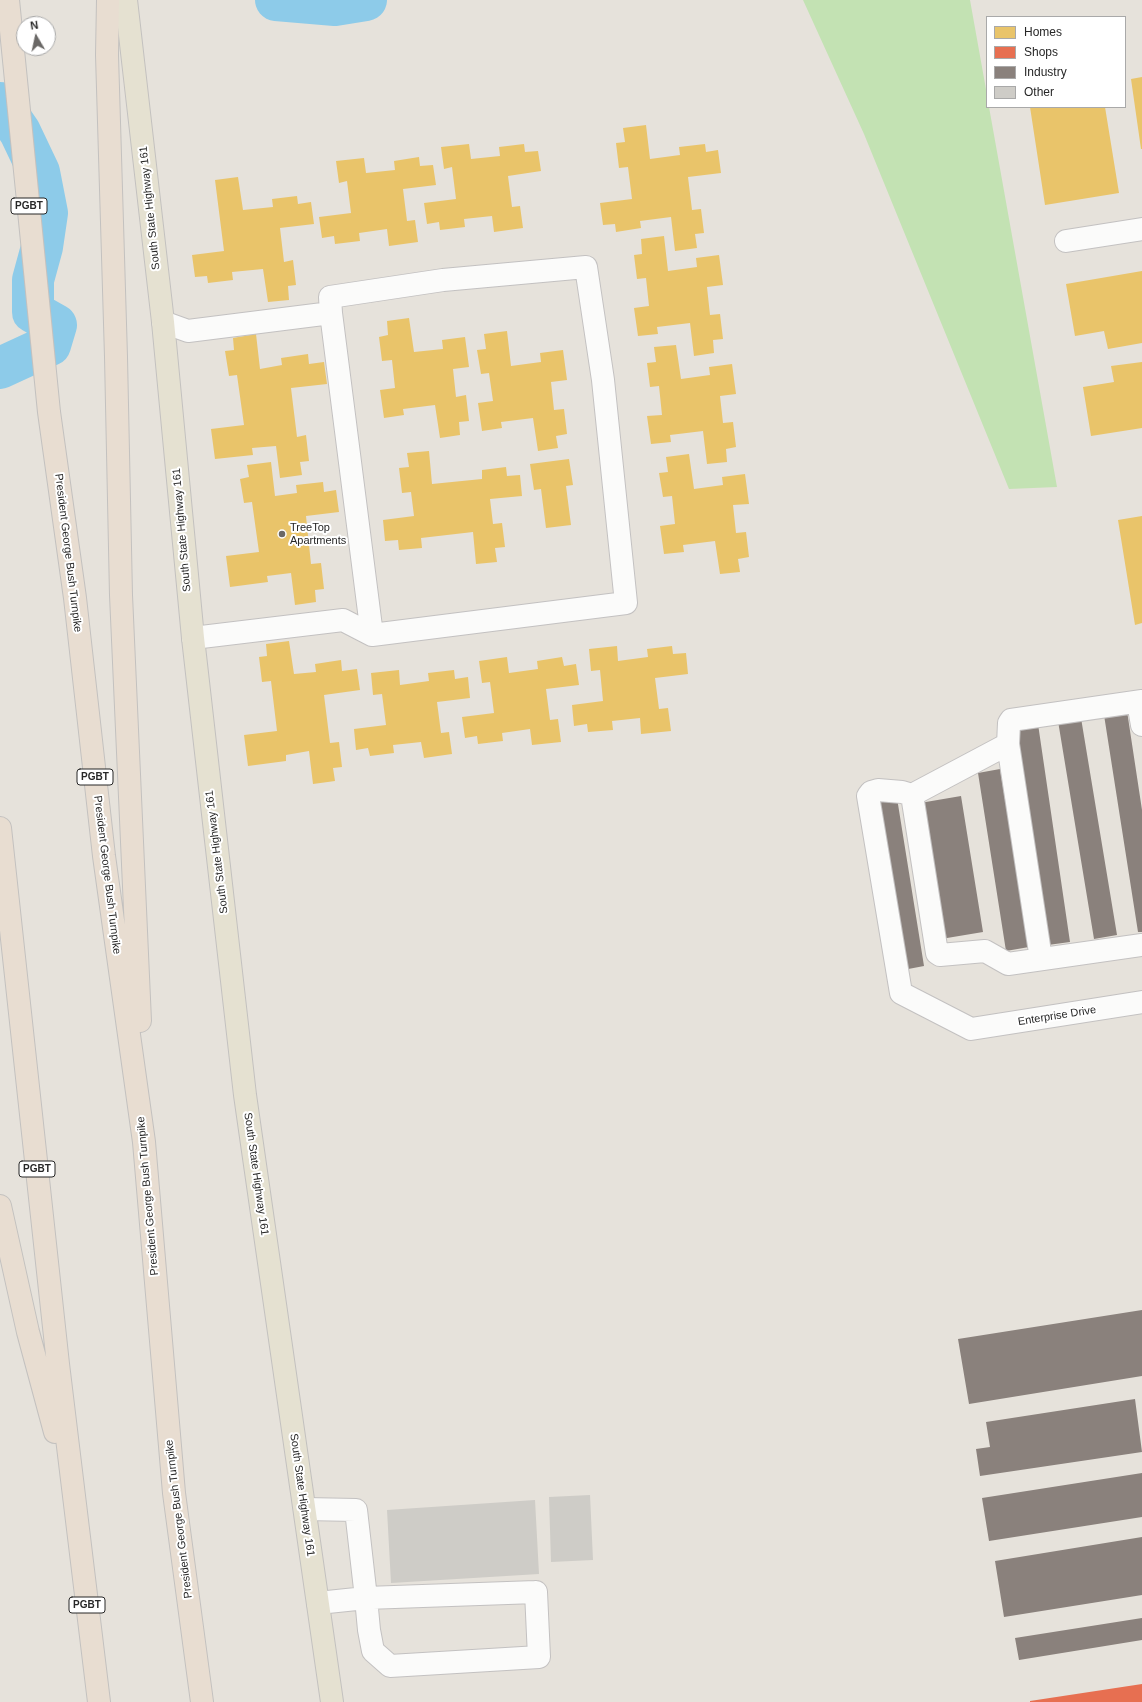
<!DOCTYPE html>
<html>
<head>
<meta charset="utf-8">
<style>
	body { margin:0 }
	#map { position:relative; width:1142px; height:1702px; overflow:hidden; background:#e6e2db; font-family:Helvetica,sans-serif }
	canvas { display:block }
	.legend { position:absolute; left:986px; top:16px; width:140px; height:92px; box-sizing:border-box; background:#fff; border:1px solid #a9a9a9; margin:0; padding:5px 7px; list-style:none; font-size:12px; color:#272727 }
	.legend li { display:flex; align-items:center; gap:8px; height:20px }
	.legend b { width:20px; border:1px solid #a9a9a9 }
	.north { position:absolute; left:16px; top:16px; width:40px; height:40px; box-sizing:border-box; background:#fff; border:1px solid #a9a9a9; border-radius:50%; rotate:351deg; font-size:11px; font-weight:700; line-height:16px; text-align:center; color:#272727 }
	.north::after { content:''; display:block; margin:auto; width:14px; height:18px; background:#6a6866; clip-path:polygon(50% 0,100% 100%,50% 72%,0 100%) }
</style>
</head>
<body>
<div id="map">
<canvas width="1142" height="1702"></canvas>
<ul class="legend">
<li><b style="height:11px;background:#e9c46a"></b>Homes</li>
<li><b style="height:11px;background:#e76f51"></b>Shops</li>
<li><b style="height:11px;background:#8a817c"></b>Industry</li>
<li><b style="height:11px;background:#ceccc7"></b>Other</li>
</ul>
<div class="north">N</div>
</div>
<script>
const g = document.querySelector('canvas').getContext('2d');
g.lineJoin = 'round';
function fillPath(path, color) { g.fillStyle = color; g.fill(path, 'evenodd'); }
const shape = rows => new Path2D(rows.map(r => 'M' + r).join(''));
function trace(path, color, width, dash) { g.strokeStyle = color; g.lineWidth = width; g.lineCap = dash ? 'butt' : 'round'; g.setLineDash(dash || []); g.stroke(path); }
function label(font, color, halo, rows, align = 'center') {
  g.font = font + ' Helvetica,sans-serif'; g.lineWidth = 4; g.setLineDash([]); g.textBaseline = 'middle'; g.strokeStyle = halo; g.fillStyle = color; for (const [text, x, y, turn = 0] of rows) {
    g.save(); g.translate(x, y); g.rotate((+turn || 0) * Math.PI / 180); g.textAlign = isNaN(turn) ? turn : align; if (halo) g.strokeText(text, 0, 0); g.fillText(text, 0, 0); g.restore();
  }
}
fillPath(shape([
	[803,0,970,0,987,95,987,107,989,107,1057,487,1009,489,864,134]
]), '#c3e2b3');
fillPath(shape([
	[1142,77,1142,149,1141,149,1131,79],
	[1030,107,1105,107,1119,193,1045,205],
	[646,125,650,159,680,155,679,147,705,144,706,152,718,150,721,173,688,177,692,210,701,209,704,233,695,234,697,248,675,251,671,217,640,221,641,228,616,232,615,224,603,225,600,203,632,199,628,167,619,168,616,143,625,142,623,128],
	[469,144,471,159,500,156,499,147,524,144,525,152,538,151,541,171,508,176,512,207,520,206,523,228,494,232,492,216,464,219,465,227,440,230,439,222,427,224,424,203,456,199,452,167,444,169,441,147],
	[419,157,420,166,433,165,436,185,403,189,407,221,415,220,418,242,389,246,387,229,359,233,360,241,335,244,334,236,322,238,319,217,351,213,347,181,339,183,336,161,364,158,366,173,395,170,394,161],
	[238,177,243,210,273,207,272,199,297,196,298,204,311,202,314,224,280,228,284,262,293,260,296,285,288,286,289,300,268,302,263,269,232,272,233,280,208,283,207,276,195,277,192,255,224,251,215,180],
	[664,236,668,271,697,267,696,258,719,255,723,285,707,287,710,315,720,314,723,339,713,340,714,353,694,356,690,323,657,327,658,334,638,336,634,308,649,306,646,278,637,279,634,255,642,254,641,239],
	[1142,271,1142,343,1108,349,1104,331,1075,336,1066,284],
	[409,318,414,352,443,349,442,340,465,337,469,367,453,369,456,397,466,395,469,421,459,422,460,435,440,438,435,405,403,409,404,415,384,418,380,390,395,388,392,360,382,361,379,337,388,335,387,321],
	[507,331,511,366,541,362,540,353,563,350,567,380,551,382,554,410,564,409,567,434,556,436,558,448,538,451,533,418,501,422,502,428,482,431,478,403,493,401,489,373,481,374,477,350,486,349,484,334],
	[256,334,260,369,282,365,281,358,308,354,309,364,324,362,327,384,291,388,297,437,306,435,309,461,300,462,302,475,280,478,276,446,252,448,253,455,215,459,211,429,244,425,237,375,229,376,225,351,234,350,233,338],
	[676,345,681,379,710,375,709,367,732,364,736,394,720,396,723,423,733,422,736,447,726,449,727,462,707,464,703,431,670,435,671,442,651,444,647,416,662,415,659,386,650,387,647,363,656,362,654,347],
	[1142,362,1142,428,1091,436,1083,387,1114,382,1111,366],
	[429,451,432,484,482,479,482,470,506,467,507,476,520,475,522,496,490,499,493,524,502,523,505,547,495,548,497,562,476,564,473,532,421,538,422,548,399,550,398,540,385,541,383,520,414,516,411,492,402,493,399,468,409,467,407,453],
	[689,454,694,489,723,485,722,477,745,474,749,504,733,505,736,533,746,532,749,557,738,559,740,572,720,574,715,541,683,545,684,552,664,554,660,526,675,524,672,496,663,497,659,473,668,472,666,457],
	[569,459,573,485,566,486,571,525,546,528,541,489,534,490,530,464],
	[271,462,275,496,297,493,296,485,323,482,324,492,336,490,339,512,306,516,311,564,321,563,324,589,315,590,316,602,295,605,291,573,267,576,268,582,230,587,226,556,259,552,252,502,244,503,240,479,249,477,247,465],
	[1142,516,1142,623,1135,625,1118,520],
	[289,641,294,674,316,672,315,664,341,660,342,671,357,669,360,690,324,695,330,743,339,742,342,767,333,768,335,781,313,784,309,751,286,755,286,761,248,766,244,735,277,731,271,681,262,682,259,657,267,656,266,644],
	[617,646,618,661,648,657,647,649,672,646,673,654,686,653,688,674,655,678,659,709,668,708,671,731,641,734,640,718,612,721,613,730,588,732,587,724,574,726,572,705,603,701,600,670,591,671,589,649],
	[507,657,509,673,538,669,537,661,562,657,564,666,576,664,579,685,546,689,550,720,558,719,561,742,532,745,530,729,502,733,503,741,478,744,477,736,465,738,462,717,494,713,490,682,482,683,479,661],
	[399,670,400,685,429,681,428,673,454,670,455,679,468,677,470,698,437,702,441,733,449,732,452,754,424,758,421,742,393,745,394,753,370,756,368,748,356,750,354,729,386,725,382,694,373,695,371,673]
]), '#e9c46a');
fillPath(shape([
	[1142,1684,1142,1702,1030,1702,1030,1701]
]), '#e76f51');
fillPath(shape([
	[1127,711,1142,810,1142,932,1138,932,1104,715],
	[1081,718,1117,935,1094,939,1058,721],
	[1038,724,1070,942,1048,945,1015,727],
	[1000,769,1029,947,1006,951,978,773],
	[961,796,983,932,941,939,920,803],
	[897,798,924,966,903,970,875,802],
	[1142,1310,1142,1376,969,1404,958,1339],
	[1135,1399,1142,1452,980,1476,976,1449,990,1447,986,1422],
	[1142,1473,1142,1517,989,1541,982,1498],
	[1142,1537,1142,1595,1004,1617,995,1561],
	[1142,1618,1142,1640,1019,1660,1015,1638]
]), '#8a817c');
trace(shape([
	[276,0,335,5,366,0],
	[0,103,20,132,39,172,47,213,42,247,33,280,33,312,56,325,50,345,0,368]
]), '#8dcbe9', 42);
fillPath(shape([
	[590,1495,593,1560,551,1562,549,1497],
	[535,1500,539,1574,391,1583,387,1510]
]), '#ceccc7');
const minor = shape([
	[1066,241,1142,229],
	[163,322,188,331,331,313,330,297,443,280,586,267,603,380,626,603,372,635,331,313],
	[193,638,343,620,372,635],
	[1142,701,1011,720,1009,723,1008,744,912,795,902,792,878,790,871,792,868,796,901,993,971,1029,1142,1002],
	[1138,702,1142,725],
	[1008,744,1041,959],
	[912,795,937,953,940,955,985,951,1008,964,1142,945],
	[305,1509,356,1510,366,1598,318,1603],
	[536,1592,539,1657,390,1666,373,1651,369,1630,366,1598,536,1592]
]);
const major = shape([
	[126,0,163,322,193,638,245,1095,332,1702]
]);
const highway = shape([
	[8,0,49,412,75,598,104,856,144,1142,174,1493,202,1702],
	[108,0,107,55,116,357,121,595,140,1021],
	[0,828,58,1364,99,1702],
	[0,1206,28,1332,55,1432]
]);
trace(minor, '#c3c1c1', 24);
trace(major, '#c3c1bf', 24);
trace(highway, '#c3c1bf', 24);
trace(minor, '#fbfbfa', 22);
trace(major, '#e5e1d1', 22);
trace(highway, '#e8ddd1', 22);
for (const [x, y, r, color] of [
	[282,534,4,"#6a6866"]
]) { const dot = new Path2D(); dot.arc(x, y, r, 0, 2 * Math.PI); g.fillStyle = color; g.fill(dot); trace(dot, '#fff', 1.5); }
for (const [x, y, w] of [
	[29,206,36],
	[95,777,36],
	[37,1169,36],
	[87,1605,36]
]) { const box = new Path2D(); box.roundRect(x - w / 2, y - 8, w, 16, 3); g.fillStyle = '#fff'; g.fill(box); trace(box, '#272727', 1); }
label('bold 10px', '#272727', null, [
	["PGBT",29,206],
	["PGBT",95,777],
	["PGBT",37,1169],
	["PGBT",87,1605]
]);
label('11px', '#272727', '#fff', [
	["South State Highway 161",150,208,-96],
	["South State Highway 161",182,530,-95],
	["President George Bush Turnpike",68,553,83],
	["South State Highway 161",217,852,-97],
	["President George Bush Turnpike",107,875,83],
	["Enterprise Drive",1057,1016,-9],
	["South State Highway 161",256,1174,82],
	["President George Bush Turnpike",148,1196,-95],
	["South State Highway 161",302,1495,82],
	["President George Bush Turnpike",179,1519,-97]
]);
label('11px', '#272727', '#fff', [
	["TreeTop",290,528],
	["Apartments",290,541]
], 'left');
</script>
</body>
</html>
